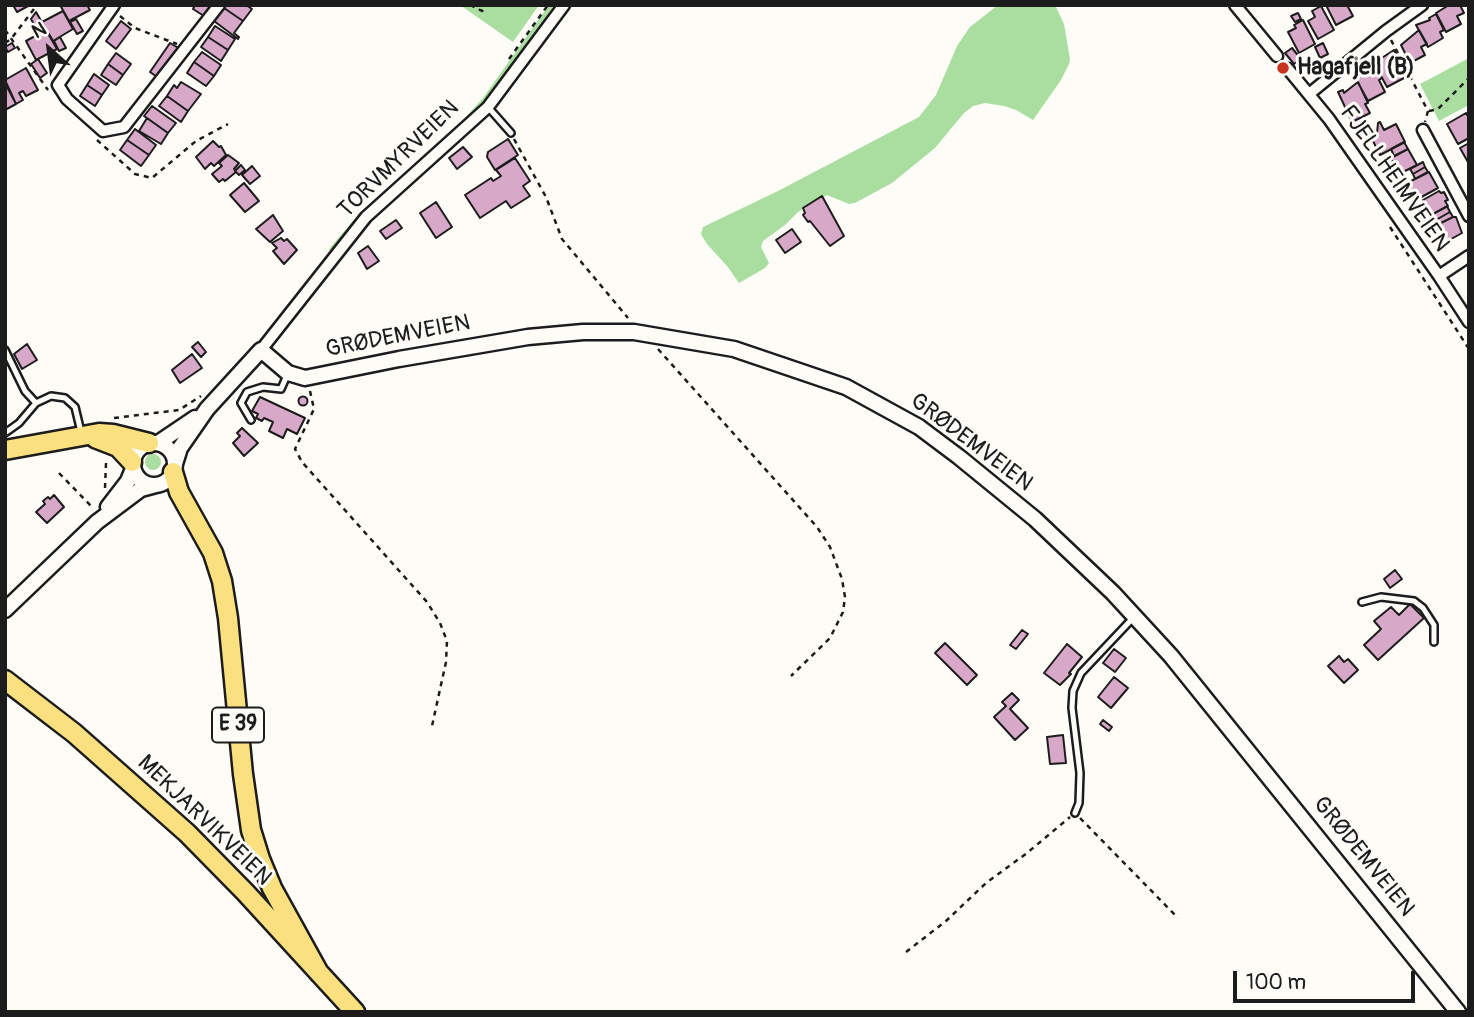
<!DOCTYPE html>
<html>
<head>
<meta charset="utf-8">
<style>
	body { margin:0 }
	#map { position:relative; width:1474px; height:1017px; overflow:hidden; background:#fdfcf7; font-family:Pangolin,sans-serif }
	canvas { display:block }
	.frame { position:absolute; inset:0; border:7px solid #1c1c1c; pointer-events:none }
	.north { position:absolute; left:14px; top:14px; width:70px; height:70px; -webkit-text-stroke:5px #fdfcf7; paint-order:stroke; rotate:332deg; font-size:19px; font-weight:700; line-height:28px; text-align:center; color:#1c1c1c }
	.north::after { content:''; display:block; margin:auto; width:24px; height:32px; background:#1c1c1c; clip-path:polygon(50% 0,100% 100%,50% 72%,0 100%) }
	.scale { position:absolute; left:1233px; top:971px; width:182px; height:32px; box-sizing:border-box; border:4px solid #1c1c1c; border-top:0; padding-left:9px; font-size:21px; line-height:24px; white-space:nowrap; color:#1c1c1c; -webkit-text-stroke:5px #fdfcf7; paint-order:stroke }
</style>
</head>
<body>
<div id="map">
<canvas width="1474" height="1017"></canvas>
<div class="frame"></div>
<div class="north">N</div>
<div class="scale">100 m</div>
</div>
<script>
const g = document.querySelector('canvas').getContext('2d');
g.lineJoin = 'round';
function fillPath(path, color) { g.fillStyle = color; g.fill(path, 'evenodd'); }
const shape = rows => new Path2D(rows.map(r => 'M' + r).join(''));
function trace(path, color, width, dash) { g.strokeStyle = color; g.lineWidth = width; g.lineCap = dash ? 'butt' : 'round'; g.setLineDash(dash || []); g.stroke(path); }
function label(font, color, halo, rows, align = 'center') {
  g.font = font + ' Pangolin,sans-serif'; g.lineWidth = 6; g.setLineDash([]); g.textBaseline = 'middle'; g.strokeStyle = halo; g.fillStyle = color; for (const [text, x, y, turn = 0] of rows) {
    g.save(); g.translate(x, y); g.rotate((+turn || 0) * Math.PI / 180); g.textAlign = isNaN(turn) ? turn : align; if (halo) g.strokeText(text, 0, 0); g.fillText(text, 0, 0); g.restore();
  }
}
fillPath(shape([
	[460,5,539,5,513,42],
	[549,5,554,5,517,61,477,112,352,228,331,253,329,249,358,215,454,130,483,98],
	[998,5,1055,5,1064,24,1070,59,1069,64,1061,80,1033,120,1016,110,1004,106,985,103,973,106,964,113,935,148,892,183,855,203,849,204,827,195,798,212,785,225,763,241,761,247,769,263,765,268,739,283,727,266,707,244,701,234,703,227,778,191,919,117,936,95,957,46,970,27],
	[1469,58,1469,105,1439,121,1420,84],
	'145 462a8 8 0 1 1 16 0a8 8 0 1 1-16 0Z'
]), '#aadea0');
const building = shape([
	[13,5,30,5,17,12,13,5],
	[60,5,87,5,90,10,69,21,60,5],
	[195,5,212,5,204,16,193,9,195,5],
	[226,5,246,5,252,9,243,21,224,8,226,5],
	[1326,5,1347,5,1353,16,1336,25,1326,5],
	[1449,5,1460,5,1464,13,1457,16,1461,24,1446,32,1436,13,1449,5],
	[1321,6,1334,30,1318,39,1308,21,1315,17,1312,11,1321,6],
	[224,8,243,21,234,33,239,37,238,39,214,21,224,8],
	[63,11,73,29,53,41,42,22,63,11],
	[36,12,43,24,36,28,31,19,36,12],
	[1298,13,1301,19,1295,22,1291,16,1298,13],
	[1436,14,1444,30,1440,32,1443,38,1428,47,1416,25,1430,20,1429,18,1436,14],
	[76,19,83,31,77,34,70,22,76,19],
	[1303,20,1315,44,1299,53,1288,32,1296,28,1294,25,1303,20],
	[121,21,131,29,116,49,106,41,121,21],
	[215,26,235,39,228,50,208,37,215,26],
	[46,30,57,49,36,60,26,41,46,30],
	[1419,30,1427,44,1421,47,1425,55,1410,63,1401,45,1419,30],
	[60,37,66,48,59,51,54,41,60,37],
	[208,37,228,50,221,61,201,47,208,37],
	[12,43,15,48,8,52,5,47,12,43],
	[170,43,180,49,160,79,150,72,170,43],
	[1323,43,1328,54,1320,58,1315,47,1323,43],
	[1292,48,1301,59,1294,64,1285,53,1292,48],
	[1394,50,1403,68,1399,70,1404,78,1387,87,1374,63,1394,50],
	[202,52,221,65,214,76,194,62,202,52],
	[116,53,131,64,123,75,108,64,116,53],
	[38,59,47,73,40,78,31,64,38,59],
	[194,62,214,76,206,86,187,73,194,62],
	[108,64,123,75,116,85,101,75,108,64],
	[1375,66,1382,78,1379,80,1385,92,1368,101,1356,79,1375,66],
	[26,68,38,90,26,96,23,91,19,93,23,100,16,104,5,80,26,68],
	[94,74,109,85,102,95,87,85,94,74],
	[181,82,201,94,188,111,167,96,174,85,177,88,181,82],
	[1358,82,1368,103,1365,104,1370,113,1352,122,1338,92,1343,90,1344,93,1358,82],
	[5,83,16,104,5,110,5,83],
	[87,85,102,95,95,106,80,96,87,85],
	[167,96,188,111,181,122,159,106,167,96],
	[152,106,176,123,168,133,144,116,152,106],
	[1466,113,1469,118,1469,138,1458,144,1447,124,1466,113],
	[147,118,168,133,161,144,139,131,147,118],
	[1380,122,1384,130,1396,124,1405,142,1380,155,1371,137,1377,133,1378,123,1380,122],
	[135,129,156,145,149,155,127,140,135,129],
	[508,139,518,155,495,170,487,157,488,152,508,139],
	[127,140,149,155,141,166,120,150,127,140],
	[213,141,219,147,221,146,226,155,214,166,211,163,205,169,196,157,213,141],
	[1404,142,1408,149,1394,156,1391,149,1404,142],
	[1469,143,1469,164,1460,148,1469,143],
	[463,147,472,157,457,169,449,158,463,147],
	[1408,149,1417,165,1399,174,1391,158,1408,149],
	[228,155,239,163,234,169,236,172,225,181,223,179,219,182,212,174,222,166,219,163,228,155],
	[515,158,530,181,523,186,530,196,511,208,506,201,480,218,465,195,491,178,493,181,501,176,496,170,515,158],
	[1423,162,1425,167,1413,174,1410,169,1423,162],
	[241,165,245,170,239,175,235,171,241,165],
	[252,166,260,176,250,184,242,175,252,166],
	[1425,167,1428,172,1415,179,1413,174,1425,167],
	[1429,172,1438,188,1416,200,1407,183,1429,172],
	[244,183,259,201,245,212,230,195,244,183],
	[1439,191,1441,193,1444,192,1448,200,1445,201,1448,206,1431,215,1423,200,1439,191],
	[822,196,844,236,830,246,810,221,808,222,803,215,805,213,803,208,822,196],
	[436,202,452,227,436,238,420,213,436,202],
	[1447,206,1450,212,1434,221,1431,215,1447,206],
	[1450,212,1453,217,1437,225,1434,221,1450,212],
	[273,215,283,231,270,242,256,229,273,215],
	[1453,217,1456,217,1462,233,1444,243,1435,226,1453,217],
	[396,220,402,228,386,239,380,231,396,220],
	[792,229,801,242,785,253,776,240,792,229],
	[281,238,284,241,287,239,297,250,284,264,273,251,277,248,272,243,281,238],
	[368,246,379,261,367,269,358,253,368,246],
	[198,342,206,352,201,357,192,347,198,342],
	[27,344,37,360,22,369,14,354,27,344],
	[192,354,202,368,180,383,172,370,192,354],
	'298.5 401a4.5 4.5 0 1 1 9 0a4.5 4.5 0 1 1-9 0Z',
	[260,397,305,418,297,434,287,429,283,438,269,431,273,422,264,418,262,421,256,418,258,414,252,411,260,397],
	[242,428,258,443,244,456,233,443,240,436,237,433,242,428],
	[54,495,64,507,47,523,36,512,45,504,43,501,48,497,50,499,54,495],
	[1395,570,1402,579,1390,588,1384,579,1395,570],
	[1410,604,1424,618,1378,660,1364,645,1381,629,1374,621,1391,607,1399,615,1410,604],
	[1022,630,1028,634,1016,649,1010,645,1022,630],
	[945,643,977,675,967,685,935,653,945,643],
	[1067,644,1082,657,1069,673,1071,674,1060,685,1044,673,1067,644],
	[1114,649,1126,658,1115,672,1103,663,1114,649],
	[1339,656,1344,662,1348,659,1358,670,1344,683,1328,666,1339,656],
	[1114,677,1128,688,1111,708,1098,697,1114,677],
	[1012,693,1019,700,1010,709,1028,728,1015,740,994,717,1006,706,1002,702,1012,693],
	[1103,720,1112,727,1109,731,1100,724,1103,720],
	[1063,735,1066,763,1050,764,1047,737,1063,735]
]);
fillPath(building, '#d7a8c8');
trace(building, '#1c1c1c', 2);
const lane = shape([
	[488,107,511,133],
	[5,350,25,391,36,403],
	[251,420,241,403,247,392,263,387,281,389,288,373],
	[5,433,19,423,36,403,51,396,65,398,75,407,81,432],
	[1362,602,1381,597,1414,601,1423,608,1434,625,1434,642],
	[1075,813,1079,803,1080,773,1072,708,1073,691,1081,673,1133,618]
]);
const street = shape([
	[114,5,58,85,67,99,103,131,124,127,219,5],
	[1235,5,1277,56],
	[1288,69,1329,119,1439,276,1469,322],
	[1309,94,1386,31,1422,5],
	[1423,130,1469,216],
	[1439,276,1469,256],
	[261,350,366,217,488,107,564,5]
]);
const secondary = shape([
	'133 464a21 21 0 1 1 42 0a21 21 0 1 1-42 0Z',
	[158,443,195,418],
	[175,464,180,448,207,409,261,350,288,373,305,378,399,359,528,337,583,332,634,332,734,349,846,387,919,427,959,457,1035,519,1113,593,1171,656,1458,1012],
	[108,507,128,481,133,469],
	[5,610,97,522,141,489,156,485]
]);
const highway = shape([
	[95,438,118,447,132,462],
	[5,450,99,433,113,434,149,443],
	[173,472,179,492,213,553,222,581,228,618,243,774,251,830,260,859,272,888,319,973],
	[5,680,74,733,187,833,245,892,355,1012]
]);
trace(lane, '#1c1c1c', 10);
trace(street, '#1c1c1c', 15);
trace(secondary, '#1c1c1c', 19);
trace(highway, '#1c1c1c', 23);
trace(shape([
	[470,5,482,11,486,5],
	[120,16,135,28,177,44],
	[5,30,48,90],
	[1391,40,1428,111,1425,122],
	[5,43,11,39,37,5],
	[509,59,548,5],
	[1429,111,1438,109,1469,78],
	[514,139,546,197,562,239,628,318],
	[97,140,135,174,152,178,196,141,228,124],
	[1390,227,1469,349],
	[658,349,817,527,830,547,842,579,845,597,843,612,830,638,791,676],
	[310,391,314,409,295,449,302,462,427,602,440,623,447,641,446,662,432,726],
	[114,418,179,410,201,396],
	[59,473,93,508],
	[105,488,106,463,108,460],
	[1080,818,1178,918],
	[906,952,946,921,986,883,1027,853,1070,817]
]), '#1c1c1c', 2.5, [5, 5]);
trace(lane, '#fdfcf7', 5);
trace(street, '#fdfcf7', 10);
trace(secondary, '#fdfcf7', 14);
trace(highway, '#fbe080', 18);
for (const [x, y, r, color] of [
	[1283,68,7,"#c8321e"]
]) { const dot = new Path2D(); dot.arc(x, y, r, 0, 2 * Math.PI); g.fillStyle = color; g.fill(dot); trace(dot, '#fdfcf7', 2.5); }
for (const [x, y, w] of [
	[238,725,52]
]) { const box = new Path2D(); box.roundRect(x - w / 2, y - 17.5, w, 35, 5); g.fillStyle = '#fdfcf7'; g.fill(box); trace(box, '#1c1c1c', 2); }
label('bold 21px', '#1c1c1c', null, [
	["E 39",238,725]
]);
label('bold 23px', '#1c1c1c', '#fdfcf7', [
	["Hagafjell (B)",1297,68]
], 'left');
label('23px', '#1c1c1c', '#fdfcf7', [
	["TORVMYRVEIEN",399,160,-44],
	["FJELLHEIMVEIEN",1394,179,55],
	["GRØDEMVEIEN",398,337,-11],
	["GRØDEMVEIEN",971,443,37],
	["MEKJARVIKVEIEN",204,821,44],
	["GRØDEMVEIEN",1363,857,51]
]);
</script>
</body>
</html>
